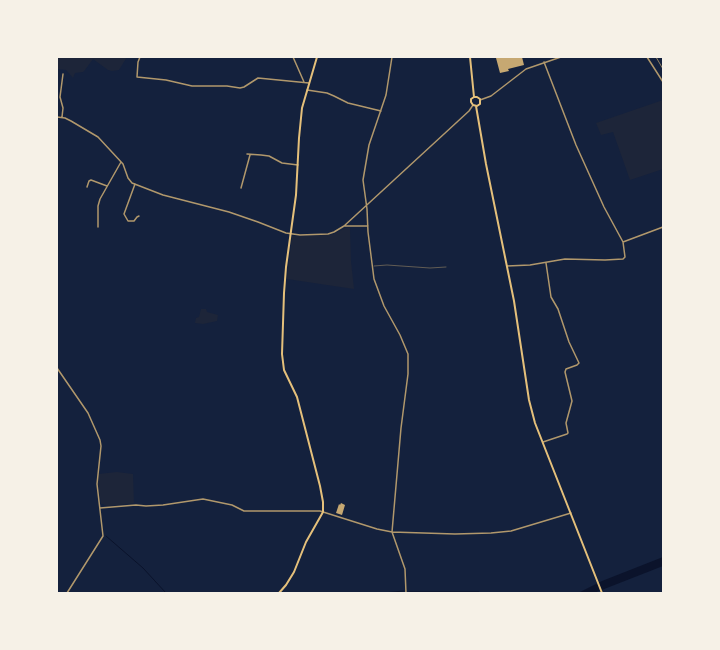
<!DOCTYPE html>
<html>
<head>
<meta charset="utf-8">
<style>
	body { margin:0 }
	#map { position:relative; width:720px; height:650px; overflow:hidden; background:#14213d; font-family:"Alegreya Sans",sans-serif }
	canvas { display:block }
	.frame { position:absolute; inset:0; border:58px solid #f6f1e7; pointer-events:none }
</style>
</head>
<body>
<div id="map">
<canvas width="720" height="650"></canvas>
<div class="frame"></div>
</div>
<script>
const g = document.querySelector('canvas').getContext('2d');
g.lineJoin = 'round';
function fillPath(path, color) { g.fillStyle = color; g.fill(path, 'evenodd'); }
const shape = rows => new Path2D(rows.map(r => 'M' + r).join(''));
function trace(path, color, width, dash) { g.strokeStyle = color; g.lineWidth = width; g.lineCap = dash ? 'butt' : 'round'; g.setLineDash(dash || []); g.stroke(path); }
fillPath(shape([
	[57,57,127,57,119,70,112,71,108,70,93,59,85,70,83,72,75,73,73,78,66,70,57,69],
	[663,100,663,169,630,180,613,132,601,135,596,123],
	[345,228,350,228,351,261,354,289,287,279,292,236,328,235,334,234],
	[201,309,206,309,207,312,218,315,217,321,203,324,195,323,196,318,199,317],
	[117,472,133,474,134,503,109,506,104,505,103,504,101,504,98,484,98,474]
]), '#1d2539');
fillPath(shape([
	[663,557,663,566,594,593,578,593,602,581]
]), '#0b132b');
trace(shape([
	[106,536,143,568,166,593],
	[409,592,479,592,479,593],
	[383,593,404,591]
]), '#0b132b', 1);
fillPath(shape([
	[502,57,522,57,524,65,508,69,509,71,500,73,496,58],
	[341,503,345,505,342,515,336,513,339,504,340,505]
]), '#c6a872');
trace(shape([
	[374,266,387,265,430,268,446,267]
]), '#b1986c', 0.5);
trace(shape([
	[140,57,138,62,137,77,166,80,192,86,227,86,240,88,244,87,258,78,309,83],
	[293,57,304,82],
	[392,57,386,95,369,145,363,180,367,209,368,232,374,279,384,306,400,335,408,354,408,374,401,428,392,532,405,569,406,593],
	[647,57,663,82],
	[307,90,327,93,334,96,348,103,381,111],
	[480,100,491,96,526,69,561,57],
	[57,117,65,118,71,121,98,137,123,164,128,178,132,183,163,195,229,212,258,222,286,233,300,235,328,234,334,232,344,226,469,111,473,105],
	[62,117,63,108,60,97,63,74],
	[247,154,261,155,269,156,282,163,298,165],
	[135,184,124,214,128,221,134,221,137,217,139,216],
	[87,187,89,181,91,180,107,186],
	[241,188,250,155],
	[344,226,368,226],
	[98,227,98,206,100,199,121,162],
	[623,242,663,227],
	[507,266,530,265,565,259,605,260,623,259,625,257,623,242,604,207,576,145,544,62],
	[57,368,88,413,100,440,101,446,97,484,103,536,67,593],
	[543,442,567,434,568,433,566,423,572,401,565,372,566,369,577,365,579,363,569,342,558,309,551,297,546,263],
	[100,508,136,505,146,506,163,505,203,499,232,505,244,511,320,511,377,529,392,532,455,534,491,533,511,531,571,513]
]), '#b1986c', 1.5);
trace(shape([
	[279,593,286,585,294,572,306,542,323,512,323,502,320,486,297,397,284,370,282,354,284,293,286,267,296,195,299,138,302,108,317,57]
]), '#e5c07b', 2);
trace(shape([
	[470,57,474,97,471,99,471,102,473,105,477,106,480,104,480,99,477,97,474,97],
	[476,106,486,164,514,301,529,400,535,423,602,593]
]), '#e5c07b', 2);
trace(shape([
	[656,57,663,69]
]), '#918062', 1);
</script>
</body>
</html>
